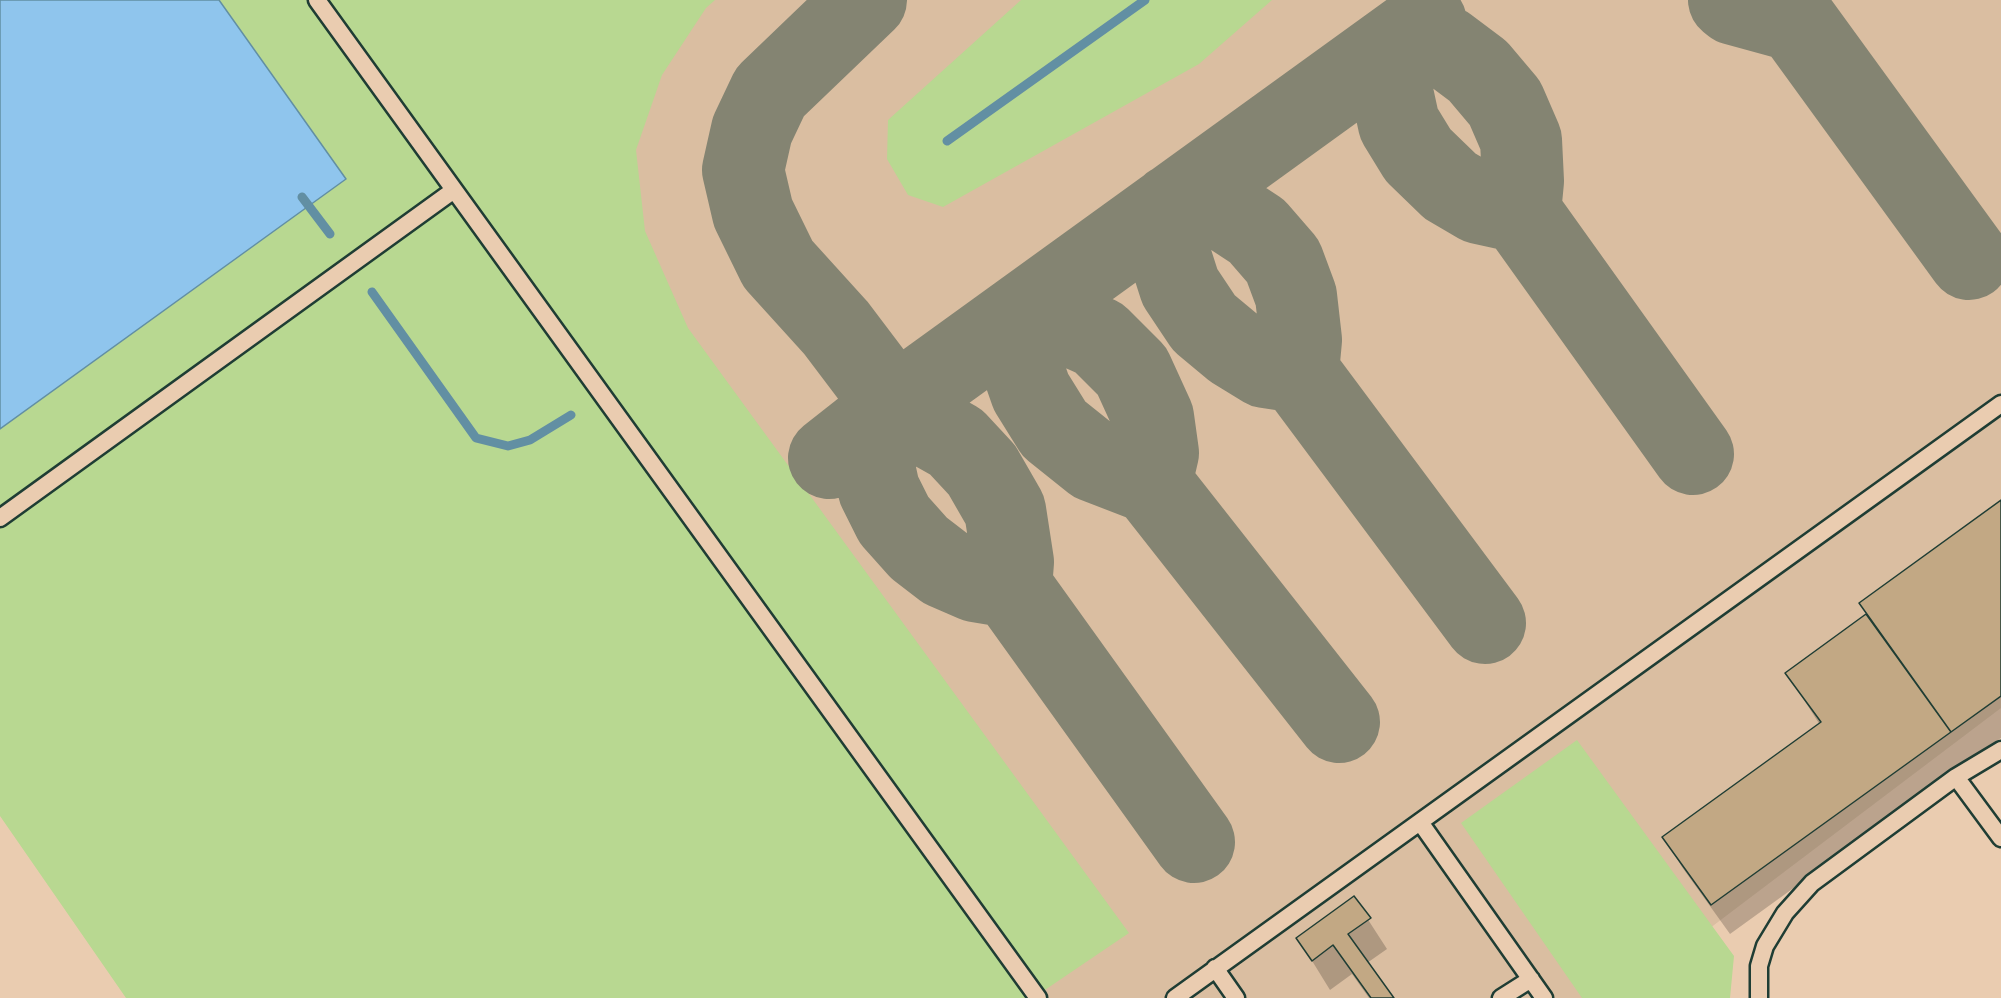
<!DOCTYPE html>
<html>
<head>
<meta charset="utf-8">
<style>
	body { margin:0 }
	canvas { display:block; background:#eaccb0 }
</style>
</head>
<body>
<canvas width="2001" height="998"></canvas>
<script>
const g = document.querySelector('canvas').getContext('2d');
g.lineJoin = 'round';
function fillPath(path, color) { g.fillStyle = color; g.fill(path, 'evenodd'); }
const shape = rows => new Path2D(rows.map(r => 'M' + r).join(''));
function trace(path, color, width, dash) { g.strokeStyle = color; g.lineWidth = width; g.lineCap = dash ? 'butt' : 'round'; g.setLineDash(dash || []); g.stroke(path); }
fillPath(shape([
	[0,0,2001,0,2001,708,1681,950,1716,998,560,998]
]), '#dabea1');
fillPath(shape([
	[0,0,715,0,706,8,662,75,636,150,645,231,688,328,1129,933,1033,998,126,998,0,816],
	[1021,0,1272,0,1199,64,943,207,908,195,887,159,888,120],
	[1577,740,1734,956,1730,998,1582,998,1461,823]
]), '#b8d891');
const water = shape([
	[0,0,219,0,346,179,0,429,0,0]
]);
fillPath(water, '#8fc5ed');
trace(water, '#628fa3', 1.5);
fillPath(shape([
	[2001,502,2001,738,1730,934,1682,867,1664,837,1820,725,1787,673,1867,615,1861,604],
	[1354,898,1387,949,1367,963,1392,998,1369,998,1352,974,1330,990,1298,938]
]), '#0003');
trace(shape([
	[947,141,1145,0],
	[302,197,330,234],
	[372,292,476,438,508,446,530,440,571,415]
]), '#628fa3', 9);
trace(shape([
	[866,0,770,92,752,130,743,170,753,213,778,264,836,328,895,406],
	[1729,0,1734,4,1796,21,1969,259],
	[1520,212,1479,203,1450,186,1418,155,1399,124,1391,87,1403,39,1446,47,1478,71,1505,103,1521,140,1523,181,1520,212,1693,454],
	[1298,372,1301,340,1296,296,1283,261,1257,231,1222,208,1201,200,1171,206,1164,237,1180,287,1204,323,1234,348,1265,367,1298,372,1485,623],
	[884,416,931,428,956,442,982,470,1005,510,1013,562,1011,587],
	[871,426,871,453,879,490,894,520,919,548,945,568,975,581,1011,587,1194,842],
	[829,458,895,406,1426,22],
	[1151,483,1158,453,1153,417,1132,371,1099,338,1061,321,1020,316,1017,352,1031,392,1054,429,1094,461,1151,483,1339,722]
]), '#848472', 82);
const building = shape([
	[2001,500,2001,696,1951,732,1859,603,2001,500],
	[1866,614,1951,732,1711,905,1662,837,1821,722,1785,673,1866,614],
	[1354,896,1371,918,1348,934,1394,998,1371,998,1333,945,1312,961,1296,938,1354,896]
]);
fillPath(building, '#c2a884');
trace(building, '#1f3d34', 1.5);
const service = shape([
	[317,0,1038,998],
	[0,518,454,190],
	[1956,777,2001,838],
	[1420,822,1544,998],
	[1215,968,1236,998],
	[1175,998,2001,404],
	[1501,998,1531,979],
	[1759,998,1759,966,1765,946,1785,913,1812,883,1956,777,2001,750]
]);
trace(service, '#1f3d34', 21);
trace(service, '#eaccb0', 16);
</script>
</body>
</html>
